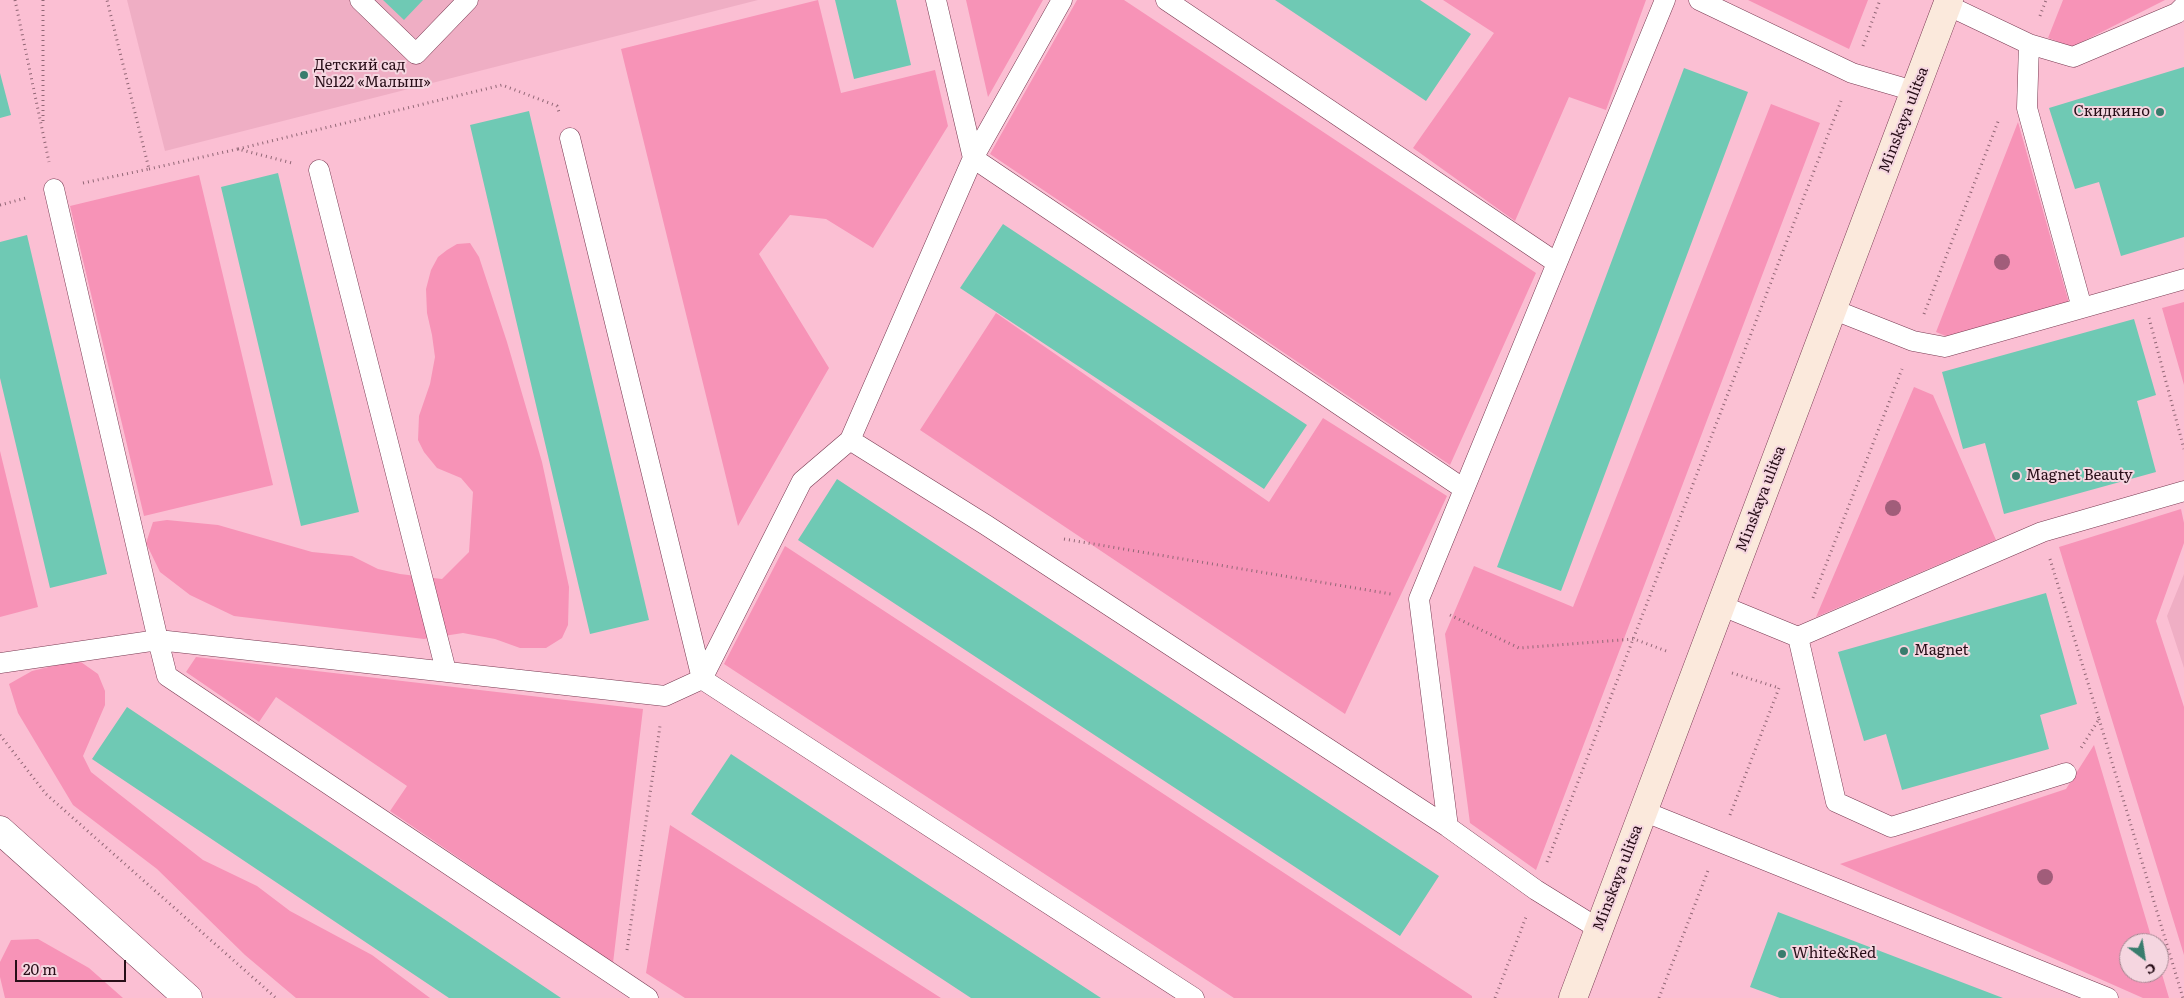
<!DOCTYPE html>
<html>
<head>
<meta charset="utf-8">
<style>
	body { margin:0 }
	#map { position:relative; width:2184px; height:998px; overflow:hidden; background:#fbbfd3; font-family:Literata,serif }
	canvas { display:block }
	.north { position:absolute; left:2119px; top:933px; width:50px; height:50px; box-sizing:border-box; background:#f5d6e0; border:1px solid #a38690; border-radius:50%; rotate:149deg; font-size:14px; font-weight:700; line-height:20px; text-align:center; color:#280e18 }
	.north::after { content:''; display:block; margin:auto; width:18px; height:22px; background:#397c6d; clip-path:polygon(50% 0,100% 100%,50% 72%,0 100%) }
	.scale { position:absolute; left:15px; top:960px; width:111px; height:22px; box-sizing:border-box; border:2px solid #280e18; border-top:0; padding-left:6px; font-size:15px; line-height:18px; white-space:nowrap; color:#280e18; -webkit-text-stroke:4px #f5d6e0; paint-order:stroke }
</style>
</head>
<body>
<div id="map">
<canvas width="2184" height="998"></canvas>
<div class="north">С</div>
<div class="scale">20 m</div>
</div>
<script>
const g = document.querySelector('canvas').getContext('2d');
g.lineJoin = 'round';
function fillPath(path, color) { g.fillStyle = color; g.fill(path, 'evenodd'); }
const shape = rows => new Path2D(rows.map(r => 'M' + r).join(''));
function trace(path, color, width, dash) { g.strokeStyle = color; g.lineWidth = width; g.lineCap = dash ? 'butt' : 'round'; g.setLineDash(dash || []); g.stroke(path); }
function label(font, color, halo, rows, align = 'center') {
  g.font = font + ' Literata,serif'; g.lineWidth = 4; g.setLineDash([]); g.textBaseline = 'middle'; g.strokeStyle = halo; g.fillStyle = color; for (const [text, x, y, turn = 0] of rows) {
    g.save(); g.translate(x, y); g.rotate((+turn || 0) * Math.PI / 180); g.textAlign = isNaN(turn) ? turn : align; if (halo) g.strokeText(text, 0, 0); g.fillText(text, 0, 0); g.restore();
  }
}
fillPath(shape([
	[127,0,758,0,165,151],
	[2184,574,2184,668,2167,616]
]), '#efaec4');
fillPath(shape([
	[818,0,841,93,935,70,948,126,873,248,826,219,790,215,759,254,829,368,738,526,621,49],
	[966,0,1043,0,988,97],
	[1077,0,1124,0,1536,273,1450,465,990,154],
	[1443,0,1646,0,1606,110,1569,97,1515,221,1413,148,1494,33],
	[1748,0,1868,0,1849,49],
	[2063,0,2165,0,2072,47,2048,38],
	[1771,104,1820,123,1536,870,1470,823,1445,634,1474,566,1573,607],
	[2018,122,2069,303,1948,337,1936,332],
	[199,175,273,485,144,516,70,206],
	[470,243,479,257,507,342,542,462,569,587,568,625,562,638,546,648,520,648,495,639,463,633,424,639,234,616,190,595,160,572,146,543,153,522,167,520,218,525,312,552,352,556,378,569,400,574,442,579,469,552,473,492,461,478,437,468,424,452,418,440,419,416,430,384,435,357,432,335,427,313,426,289,431,270,438,257,447,250,457,244],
	[2184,302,2184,385,2162,308],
	[996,313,1269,502,1323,418,1447,496,1345,714,920,430],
	[1914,387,1933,395,1996,540,1816,617],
	[0,451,38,607,0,617],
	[2181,509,2184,523,2184,543,2156,621,2184,707,2184,955,2059,547],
	[785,546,1472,996,1472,998,1234,998,724,664],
	[196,657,643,709,613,963,390,811,407,786,276,697,259,722,186,672],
	[78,660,98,674,105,691,105,705,83,756,91,772,203,860,257,886,290,911,372,955,430,998,296,998,245,955,157,869,73,805,18,713,9,684,32,671],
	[2094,745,2153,943,2129,943,2129,973,2159,973,2159,964,2169,998,2143,998,1840,864,2066,789],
	[670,825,941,998,685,998,646,973],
	[38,939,89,968,123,998,5,998,0,977,0,962,11,940]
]), '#f793b7');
fillPath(shape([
	[383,0,423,0,404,20],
	[835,0,896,0,911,65,854,79],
	[1275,0,1420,0,1471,34,1426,101],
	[2184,67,2184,237,2121,256,2099,182,2075,189,2049,108],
	[1684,68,1748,92,1561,591,1497,567],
	[0,73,11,115,0,118],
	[529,111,649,620,590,634,470,125],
	[278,173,359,512,301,526,221,187],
	[1003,224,1307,425,1264,489,960,288],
	[27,235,107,574,50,588,0,378,0,242],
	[2134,319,2156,395,2137,401,2156,472,2004,514,1985,443,1963,449,1942,372],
	[837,479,1439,876,1400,936,798,540],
	[2046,593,2077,704,2040,715,2049,749,1902,790,1886,734,1864,741,1838,652],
	[127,707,447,921,561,998,449,998,92,759],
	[731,754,924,882,1101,998,971,998,691,814],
	[1778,912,2003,998,1780,998,1750,987]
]), '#6fc9b4');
const service = shape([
	[360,0,416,54,468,0],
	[1062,0,973,158,1464,489],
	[1166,0,1557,263],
	[1699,0,1852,73,1914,91],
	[1947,5,2029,44,2073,57,2177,13,2184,6],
	[2029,44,2027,108,2082,308],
	[570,138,702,679],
	[319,170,446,671],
	[54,189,158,640,665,696,702,679,1194,998],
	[1832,309,1913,341,1945,347,2184,279],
	[850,440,986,525,1448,827,1419,599,1665,0],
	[1720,605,1798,637,2042,532,2184,491],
	[1798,637,1836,802,1891,827,2066,773],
	[0,663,158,640,167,676,648,998],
	[702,679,802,481,850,440,973,158,936,0],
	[1643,811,2108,998],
	[1448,827,1536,890,1599,929]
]);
const minor = shape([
	[0,830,188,998]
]);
const secondary = shape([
	[1573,998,1949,0]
]);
trace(service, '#783a52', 21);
trace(minor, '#783a52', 29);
trace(secondary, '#783a52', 29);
trace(shape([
	[15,0,49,162],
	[2040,16,2046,0],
	[1863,46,1880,0],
	[43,121,43,0],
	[238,149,502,85,557,106,559,112],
	[149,169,238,149,292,163],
	[83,183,149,169,107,0],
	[0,205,26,198],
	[1924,314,1999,119],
	[2149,318,2184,449],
	[1064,539,1391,594],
	[2050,559,2099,719,2081,748],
	[1813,598,1902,369],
	[1450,615,1519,648,1634,639,1669,652],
	[1732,673,1779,688],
	[2099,719,2183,998],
	[0,735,46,794,276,998],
	[1730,815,1779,688],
	[1547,862,1841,101],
	[627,950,660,726],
	[1495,998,1526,917],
	[1659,998,1709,868]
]), '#926776', 3, [1, 4]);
trace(service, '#fff', 20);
trace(minor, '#fff', 28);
trace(secondary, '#fbe9dc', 28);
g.fillStyle = '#a15d7a';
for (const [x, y] of [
	[2002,262],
	[1893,508],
	[2045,877]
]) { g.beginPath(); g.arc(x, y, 8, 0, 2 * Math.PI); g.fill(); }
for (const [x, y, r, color] of [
	[304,75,5,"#397c6d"],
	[2160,112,5,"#397c6d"],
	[2016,476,5,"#397c6d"],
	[1904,651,5,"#397c6d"],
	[1782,954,5,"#397c6d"]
]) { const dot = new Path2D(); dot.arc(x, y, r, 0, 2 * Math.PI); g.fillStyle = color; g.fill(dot); trace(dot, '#f5d6e0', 2); }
label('15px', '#280e18', '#f5d6e0', [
	["Детский сад",314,66],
	["№122 «Малыш»",314,83],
	["Скидкино",2150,112,"right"],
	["Magnet Beauty",2026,476],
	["Magnet",1914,651],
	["White&Red",1792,954]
], 'left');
label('15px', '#280e18', '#f5d6e0', [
	["Minskaya ulitsa",1904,120,-69],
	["Minskaya ulitsa",1761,499,-69],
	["Minskaya ulitsa",1618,878,-69]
]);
</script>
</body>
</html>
